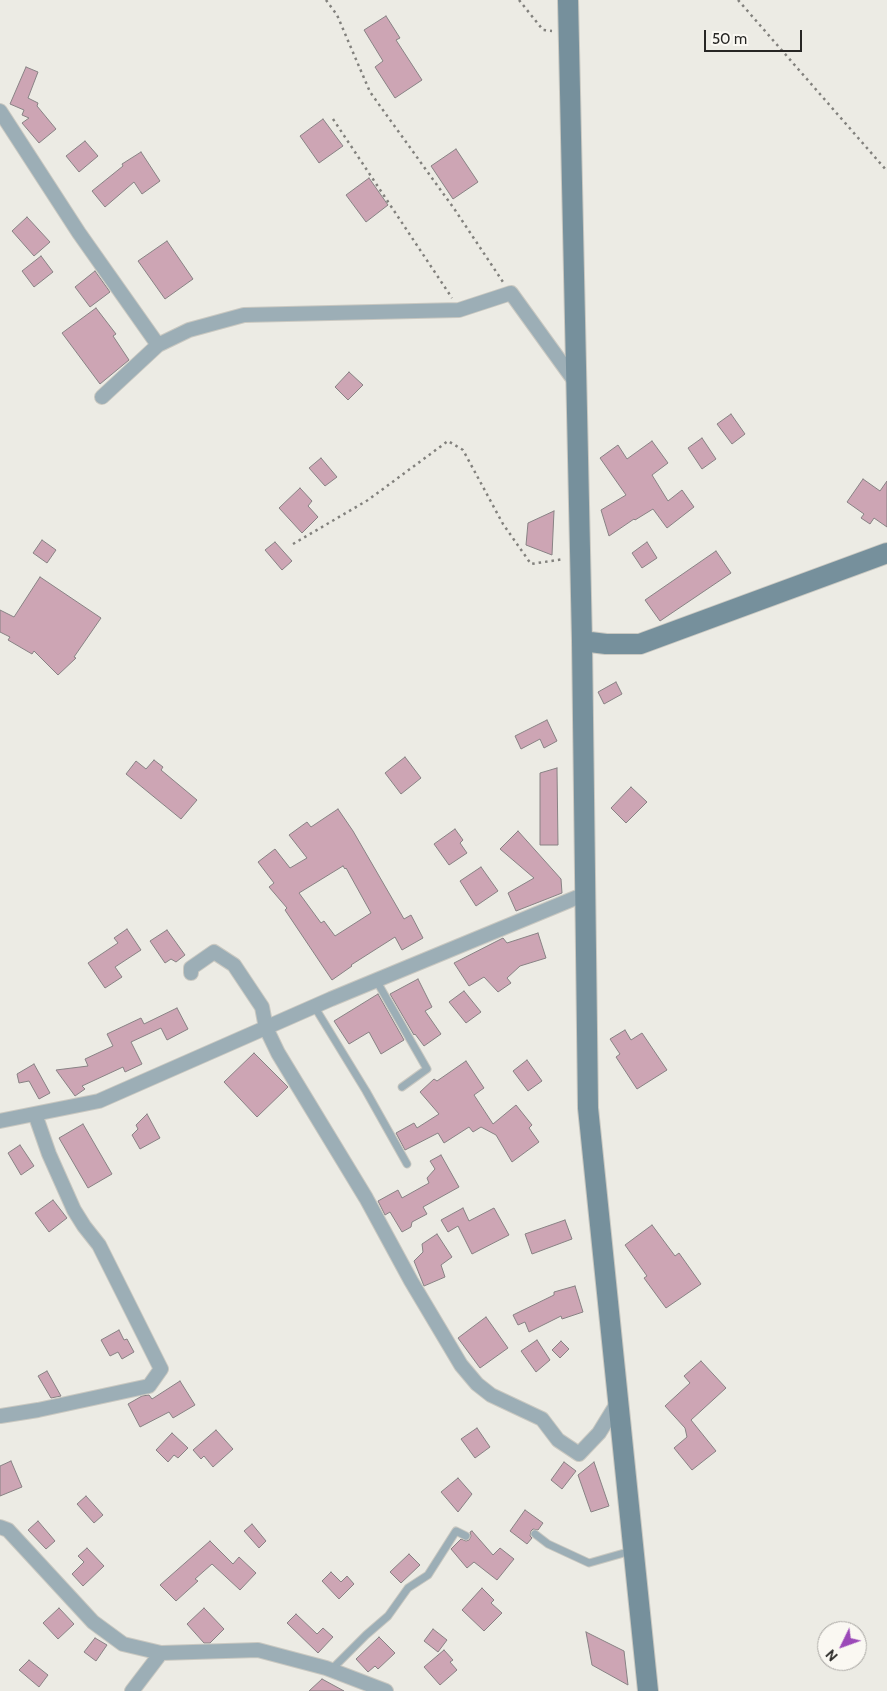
<!DOCTYPE html>
<html>
<head>
<meta charset="utf-8">
<style>
	body { margin:0 }
	#map { position:relative; width:887px; height:1691px; overflow:hidden; background:#ecebe4; font-family:Cabin,sans-serif }
	canvas { display:block }
	.north { position:absolute; left:817px; top:1621px; width:50px; height:50px; box-sizing:border-box; background:#faf8f2; border:1px solid #a6a4a0; border-radius:50%; rotate:228deg; font-size:14px; font-weight:700; line-height:20px; text-align:center; color:#272624 }
	.north::after { content:''; display:block; margin:auto; width:18px; height:22px; background:#9b49b8; clip-path:polygon(50% 0,100% 100%,50% 72%,0 100%) }
	.scale { position:absolute; left:704px; top:30px; width:98px; height:22px; box-sizing:border-box; border:2px solid #272624; border-top:0; padding-left:6px; font-size:15px; line-height:18px; white-space:nowrap; color:#272624; -webkit-text-stroke:4px #faf8f2; paint-order:stroke }
</style>
</head>
<body>
<div id="map">
<canvas width="887" height="1691"></canvas>
<div class="north">N</div>
<div class="scale">50 m</div>
</div>
<script>
const g = document.querySelector('canvas').getContext('2d');
g.lineJoin = 'round';
function fillPath(path, color) { g.fillStyle = color; g.fill(path, 'evenodd'); }
const shape = rows => new Path2D(rows.map(r => 'M' + r).join(''));
function trace(path, color, width, dash) { g.strokeStyle = color; g.lineWidth = width; g.lineCap = dash ? 'butt' : 'round'; g.setLineDash(dash || []); g.stroke(path); }
const building = shape([
	[386,16,400,38,396,40,422,80,395,98,375,67,383,61,364,30,386,16],
	[26,67,38,72,28,98,38,103,37,106,56,129,39,143,22,123,29,118,22,115,24,110,10,104,26,67],
	[323,119,343,146,319,163,300,136,323,119],
	[85,141,98,156,79,172,66,156,85,141],
	[456,149,478,182,453,199,431,166,456,149],
	[141,152,160,181,142,194,134,182,105,207,92,191,123,166,122,164,141,152],
	[369,178,388,205,366,222,346,195,369,178],
	[27,217,50,242,34,256,12,231,27,217],
	[167,241,193,279,165,299,138,261,167,241],
	[41,256,53,272,34,287,22,271,41,256],
	[95,271,110,292,90,307,75,287,95,271],
	[96,308,116,334,113,336,129,360,100,384,62,333,96,308],
	[349,372,363,385,348,400,335,387,349,372],
	[731,414,745,434,732,444,717,424,731,414],
	[702,438,716,459,702,469,688,448,702,438],
	[652,441,668,463,652,475,668,501,682,490,694,507,667,528,653,509,635,520,634,519,609,536,601,510,626,495,600,458,618,445,627,459,652,441],
	[321,458,337,477,325,486,309,468,321,458],
	[863,479,880,491,887,481,887,527,874,518,870,524,861,518,864,514,847,502,863,479],
	[300,488,312,501,308,506,318,517,302,533,279,508,300,488],
	[554,511,552,555,526,545,528,523,554,511],
	[42,540,56,550,47,563,33,553,42,540],
	[275,542,292,561,282,570,265,550,275,542],
	[647,542,657,558,642,568,632,553,647,542],
	[716,551,731,573,660,621,645,600,716,551],
	[40,577,101,618,74,657,76,658,58,675,34,651,32,654,8,640,10,637,0,632,0,610,14,617,40,577],
	[616,682,622,694,604,704,598,692,616,682],
	[547,720,557,741,544,748,540,739,521,749,515,736,547,720],
	[405,757,421,778,401,794,385,773,405,757],
	[154,760,163,767,161,770,197,800,181,819,126,774,136,761,146,769,154,760],
	[557,768,558,845,540,845,540,773,557,768],
	[631,787,647,802,626,823,611,808,631,787],
	[338,809,353,831,404,919,411,915,423,938,402,950,395,937,351,965,352,966,332,980,285,910,287,908,269,887,274,883,258,862,275,849,290,868,307,858,289,835,307,822,311,827,338,809],
	[343,866,345,869,346,868,371,913,335,936,324,921,321,923,299,893,343,866],
	[455,829,463,840,460,843,467,853,449,865,434,844,455,829],
	[518,831,561,879,562,893,516,911,508,893,534,878,500,849,518,831],
	[481,867,498,891,476,906,460,881,481,867],
	[127,929,141,950,115,967,122,977,105,988,88,963,118,943,114,938,127,929],
	[167,930,185,955,176,962,171,959,165,963,150,941,167,930],
	[538,933,546,958,520,966,507,978,511,983,498,992,484,977,469,986,454,963,503,938,507,943,538,933],
	[418,979,432,1007,425,1011,441,1034,424,1046,415,1034,414,1035,390,994,418,979],
	[464,991,481,1012,466,1023,449,1002,464,991],
	[378,994,404,1040,381,1054,369,1032,349,1044,334,1021,378,994],
	[177,1008,188,1029,167,1040,161,1028,131,1042,142,1064,125,1072,123,1067,82,1086,85,1089,75,1096,56,1070,88,1066,85,1059,113,1046,107,1034,141,1018,144,1024,177,1008],
	[625,1030,631,1040,642,1033,667,1070,637,1089,616,1057,620,1054,610,1039,625,1030],
	[254,1053,288,1087,257,1117,224,1082,254,1053],
	[527,1060,542,1081,528,1091,513,1071,527,1060],
	[466,1061,484,1088,474,1095,493,1124,516,1105,532,1125,529,1128,539,1142,512,1162,496,1135,481,1127,473,1132,469,1127,444,1143,438,1133,405,1150,396,1133,414,1123,417,1128,439,1114,420,1092,434,1079,437,1081,466,1061],
	[34,1064,50,1093,39,1099,29,1081,19,1083,17,1074,34,1064],
	[147,1114,160,1138,140,1149,132,1135,138,1129,136,1125,147,1114],
	[83,1124,112,1174,88,1188,59,1138,83,1124],
	[20,1145,34,1166,21,1175,8,1153,20,1145],
	[441,1155,459,1187,423,1207,427,1214,412,1222,411,1227,402,1232,390,1212,385,1215,378,1201,398,1190,402,1198,429,1183,427,1178,435,1169,430,1161,441,1155],
	[53,1200,67,1218,49,1232,35,1213,53,1200],
	[463,1208,469,1221,494,1208,509,1235,472,1254,458,1226,448,1232,441,1220,463,1208],
	[565,1220,572,1239,532,1254,525,1234,565,1220],
	[652,1225,675,1256,679,1253,701,1284,666,1308,644,1278,647,1276,625,1245,652,1225],
	[437,1234,452,1257,441,1265,445,1277,424,1286,414,1261,423,1252,422,1244,437,1234],
	[575,1286,583,1312,562,1319,561,1316,529,1332,525,1322,518,1325,513,1315,554,1295,554,1292,575,1286],
	[486,1317,508,1348,480,1368,458,1338,486,1317],
	[119,1330,124,1340,127,1339,134,1352,122,1359,118,1352,110,1356,101,1340,119,1330],
	[537,1340,550,1360,536,1372,521,1351,537,1340],
	[561,1341,569,1349,560,1358,552,1350,561,1341],
	[701,1361,726,1388,691,1420,716,1451,692,1470,674,1448,687,1437,685,1428,665,1406,690,1383,684,1376,701,1361],
	[47,1371,61,1396,51,1398,38,1376,47,1371],
	[180,1381,195,1405,173,1418,169,1412,140,1427,128,1404,142,1396,149,1395,152,1399,180,1381],
	[477,1428,490,1447,475,1458,461,1439,477,1428],
	[216,1430,233,1449,213,1467,204,1456,201,1459,193,1450,216,1430],
	[172,1433,188,1448,178,1458,174,1455,168,1462,156,1450,172,1433],
	[11,1461,22,1487,0,1496,0,1466,11,1461],
	[564,1462,576,1471,562,1489,551,1480,564,1462],
	[594,1462,609,1506,591,1512,578,1475,594,1462],
	[458,1478,472,1494,458,1512,441,1492,458,1478],
	[86,1496,103,1515,94,1523,77,1504,86,1496],
	[525,1510,543,1523,538,1530,533,1529,531,1531,530,1536,532,1538,527,1544,510,1531,525,1510],
	[38,1521,55,1541,46,1549,28,1530,38,1521],
	[252,1524,266,1541,259,1548,244,1531,252,1524],
	[472,1531,493,1555,500,1548,514,1559,497,1580,474,1562,467,1568,451,1549,461,1539,466,1541,469,1540,471,1536,470,1532,472,1531],
	[210,1541,233,1564,239,1557,256,1573,240,1590,212,1564,195,1579,198,1581,176,1601,160,1585,210,1541],
	[87,1548,104,1566,83,1586,72,1574,84,1562,78,1556,87,1548],
	[409,1554,420,1565,401,1583,390,1572,409,1554],
	[331,1572,341,1582,347,1576,354,1584,339,1599,322,1581,331,1572],
	[482,1588,494,1600,491,1603,502,1613,484,1631,462,1610,482,1588],
	[59,1608,74,1624,58,1639,43,1623,59,1608],
	[204,1608,224,1629,210,1643,204,1643,187,1624,204,1608],
	[296,1614,317,1634,323,1628,333,1637,318,1653,287,1623,296,1614],
	[433,1629,447,1640,438,1652,424,1641,433,1629],
	[586,1632,624,1651,628,1685,592,1665,586,1632],
	[379,1637,395,1653,378,1669,375,1666,368,1672,356,1659,379,1637],
	[95,1638,107,1645,96,1661,84,1652,95,1638],
	[444,1650,453,1660,450,1662,457,1670,440,1685,424,1667,444,1650],
	[29,1660,48,1675,39,1687,19,1670,29,1660],
	[322,1679,344,1691,309,1691,322,1679]
]);
fillPath(building, '#cda5b4');
trace(building, '#888284', 1);
const lane = shape([
	[376,980,427,1069,402,1087],
	[314,1006,366,1091,407,1164],
	[535,1534,548,1544,589,1563,631,1551],
	[331,1670,366,1635,388,1616,408,1588,428,1575,456,1531,466,1536]
]);
const street = shape([
	[0,111,79,233,158,345],
	[102,397,158,345,189,330,244,315,459,310,511,293,576,383],
	[191,973,191,968,214,952,234,965,262,1007,266,1028,278,1053,366,1198,411,1281,461,1365,477,1384,491,1395,542,1419,558,1440,579,1454,599,1433,618,1402],
	[0,1121,99,1101,331,999,585,894],
	[0,1416,38,1410,149,1386,161,1369,99,1245,84,1226,74,1210,49,1154,35,1114],
	[0,1527,8,1530,93,1622,123,1644,161,1653,258,1650,326,1668,386,1691],
	[132,1691,161,1653]
]);
const secondary = shape([
	[568,0,582,641,588,1108,648,1691],
	[582,641,606,644,640,644,887,553]
]);
trace(lane, '#c9c8c1', 9);
trace(street, '#c9c8c1', 16);
trace(secondary, '#c9c8c1', 22);
trace(shape([
	[326,0,337,15,370,92,455,210,503,282],
	[519,0,543,30,552,31],
	[738,0,887,171],
	[333,119,452,298],
	[293,544,368,500,448,441,463,450,503,524,531,564,564,559]
]), '#82817d', 2.5, [2.5, 4]);
trace(lane, '#9caeb6', 7);
trace(street, '#9caeb6', 14);
trace(secondary, '#76909c', 20);
</script>
</body>
</html>
